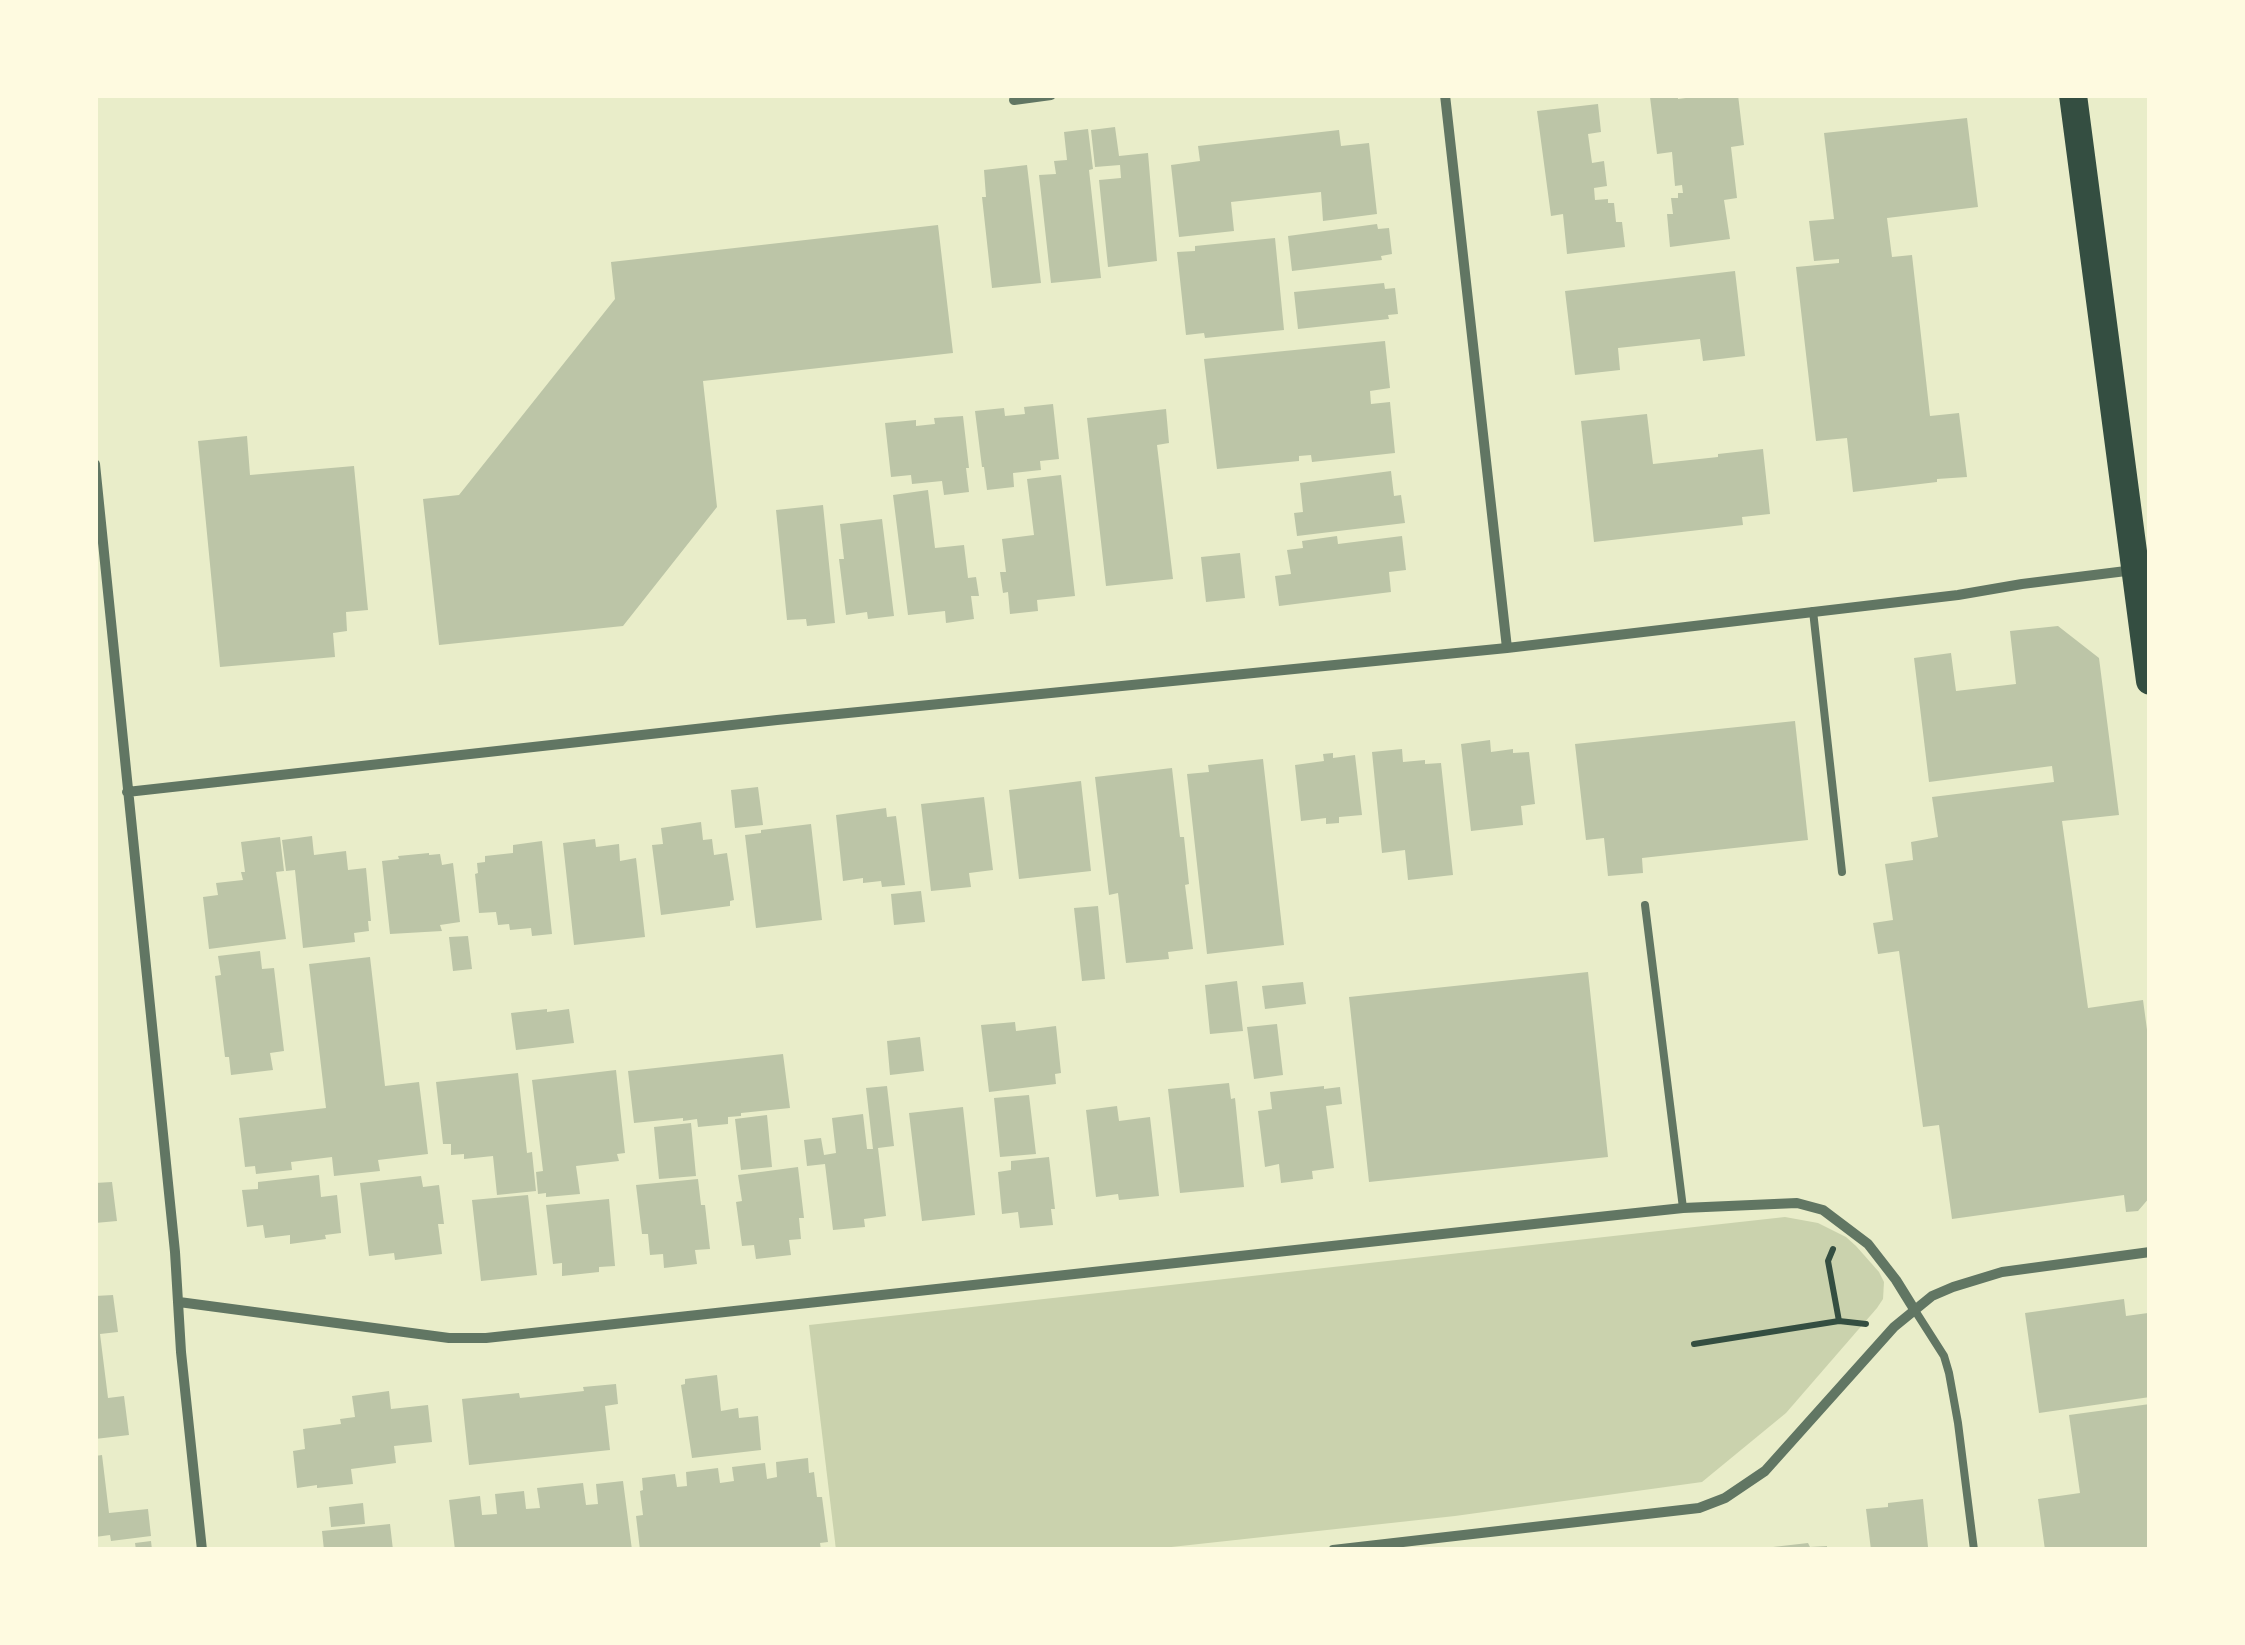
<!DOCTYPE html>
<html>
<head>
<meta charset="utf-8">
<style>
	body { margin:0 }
	#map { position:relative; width:2245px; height:1645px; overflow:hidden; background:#e9edc9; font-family:"IBM Plex Sans",sans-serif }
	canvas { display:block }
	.frame { position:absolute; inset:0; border:98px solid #fefae0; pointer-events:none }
</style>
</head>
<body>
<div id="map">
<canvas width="2245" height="1645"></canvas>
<div class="frame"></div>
</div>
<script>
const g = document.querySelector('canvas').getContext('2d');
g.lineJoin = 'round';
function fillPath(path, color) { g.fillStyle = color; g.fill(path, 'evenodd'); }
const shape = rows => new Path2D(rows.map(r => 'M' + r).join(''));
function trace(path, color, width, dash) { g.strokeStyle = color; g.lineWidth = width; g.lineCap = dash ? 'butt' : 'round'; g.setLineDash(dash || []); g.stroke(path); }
fillPath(shape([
	[1785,1217,1818,1223,1846,1237,1856,1246,1879,1272,1884,1282,1883,1299,1877,1308,1786,1413,1702,1482,1455,1516,1144,1550,836,1550,809,1325]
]), '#cad2ad');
fillPath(shape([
	[1678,95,1678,99,1709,95,1738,95,1744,145,1731,147,1737,198,1724,200,1730,239,1670,247,1667,214,1673,214,1671,198,1678,198,1678,193,1683,193,1682,185,1675,186,1672,152,1657,154,1650,97],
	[1598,104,1601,132,1588,134,1592,163,1604,161,1607,186,1594,188,1595,200,1608,199,1608,203,1614,203,1616,222,1622,222,1625,247,1567,254,1563,214,1551,216,1537,111],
	[1967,118,1978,207,1887,218,1892,257,1912,255,1930,416,1959,413,1967,477,1937,479,1937,482,1853,492,1847,438,1816,441,1796,267,1839,263,1839,259,1814,261,1809,221,1834,219,1824,133],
	[1115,127,1119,156,1148,153,1157,261,1108,267,1099,180,1121,178,1120,165,1095,167,1091,130],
	[1088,129,1093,169,1089,170,1101,278,1051,283,1039,175,1056,174,1054,161,1067,160,1064,132],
	[1339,130,1341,146,1369,143,1377,214,1323,221,1321,192,1231,202,1234,231,1179,237,1171,165,1200,161,1198,146],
	[1027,165,1041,283,992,288,982,197,986,197,984,170],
	[1377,224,1378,229,1389,228,1392,254,1381,256,1382,260,1292,271,1288,236],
	[938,225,953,353,703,381,717,507,623,626,439,645,423,499,459,495,615,299,611,262],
	[1275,238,1284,330,1205,338,1204,333,1186,335,1177,252,1195,251,1195,246],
	[1735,271,1745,356,1703,361,1700,339,1618,348,1620,370,1575,375,1565,291],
	[1384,283,1385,289,1395,288,1398,314,1388,315,1389,319,1298,329,1294,292],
	[1385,341,1390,388,1370,391,1371,404,1390,402,1395,453,1312,462,1311,455,1299,456,1299,461,1217,469,1204,359],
	[1053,404,1059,459,1040,461,1041,470,1013,473,1014,487,987,490,984,467,982,467,975,411,1004,408,1005,416,1025,414,1024,407],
	[1166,409,1169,443,1157,445,1173,579,1106,586,1087,418],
	[1647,414,1653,464,1718,457,1718,454,1763,449,1770,514,1742,517,1743,525,1594,542,1581,421],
	[963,416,969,468,966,468,969,492,944,495,942,481,912,484,911,475,891,477,885,423,916,420,916,426,935,424,934,418],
	[247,436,250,475,354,466,368,610,346,612,347,631,333,633,335,657,220,667,198,441],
	[1391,471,1394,496,1401,495,1405,523,1297,536,1294,513,1303,512,1300,483],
	[1061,475,1075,596,1037,600,1038,611,1010,614,1008,592,1003,593,1000,572,1006,572,1002,539,1034,535,1027,479],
	[928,490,935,548,964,545,968,578,976,577,979,596,971,596,974,619,946,623,945,611,908,615,893,495],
	[823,505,835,623,807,626,806,619,787,620,776,510],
	[882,519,894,616,868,619,867,612,846,615,839,559,844,559,840,524],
	[1337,536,1338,544,1402,536,1406,570,1389,572,1391,592,1279,606,1275,576,1291,574,1287,550,1303,548,1302,541],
	[1240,553,1245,598,1206,602,1201,557],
	[2058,626,2099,658,2119,815,2062,821,2088,1008,2143,1000,2150,1052,2150,1197,2138,1211,2126,1212,2124,1195,1952,1219,1939,1125,1923,1127,1899,951,1878,954,1873,923,1893,920,1885,864,1913,860,1911,842,1938,837,1932,797,2054,782,2052,766,1929,782,1914,658,1951,653,1956,691,2016,684,2010,631],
	[1795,721,1808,840,1642,858,1643,873,1608,876,1604,838,1586,840,1575,744],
	[1490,740,1491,752,1513,749,1513,753,1529,752,1535,804,1521,806,1523,825,1471,831,1461,744],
	[1402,749,1403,762,1425,760,1425,764,1441,763,1453,875,1408,880,1405,850,1382,853,1372,752],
	[1333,753,1333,758,1355,755,1362,815,1339,817,1339,823,1326,824,1326,818,1301,821,1295,765,1324,761,1323,754],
	[1263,759,1284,945,1207,954,1187,774,1209,772,1208,765],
	[1172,768,1180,837,1184,837,1189,884,1185,885,1193,949,1168,952,1169,959,1126,963,1118,893,1109,895,1095,777],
	[1081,781,1091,871,1019,879,1009,790],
	[758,787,763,825,735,828,731,790],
	[984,797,993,870,969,873,971,887,931,891,921,804],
	[886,808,887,817,896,816,905,885,882,887,881,881,863,883,863,878,843,881,836,815],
	[701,822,703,840,712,839,714,855,727,853,734,900,730,901,730,906,661,915,652,845,663,844,661,828],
	[811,824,822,920,756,928,745,835,761,833,761,830],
	[312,836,314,855,346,851,348,870,366,868,371,921,368,921,369,931,354,933,355,942,303,948,295,870,286,871,282,840],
	[280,837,284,871,276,872,286,939,209,949,203,897,218,895,216,883,243,880,241,872,245,872,241,842],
	[595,839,596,847,619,844,620,861,636,858,645,937,574,945,563,843],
	[542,841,552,934,532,936,531,928,510,930,509,924,498,925,496,912,479,913,475,874,478,873,477,863,485,862,485,856,513,853,513,845],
	[429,853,429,855,440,854,442,865,453,863,460,922,440,925,442,931,390,934,382,861,399,859,398,856],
	[921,891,925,922,894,925,891,894],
	[1098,906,1105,979,1082,981,1074,908],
	[468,936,472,969,453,971,449,937],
	[260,951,262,969,274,968,284,1051,270,1053,273,1070,231,1075,229,1057,225,1057,215,976,221,975,218,956],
	[370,957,385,1086,419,1082,428,1154,378,1160,380,1171,334,1176,332,1157,291,1162,292,1170,256,1174,255,1166,245,1167,239,1118,326,1108,309,964],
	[1588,972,1608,1157,1369,1182,1349,997],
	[1237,981,1243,1031,1210,1034,1205,985],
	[1303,982,1306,1004,1265,1009,1262,986],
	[547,1009,547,1012,569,1009,574,1043,516,1050,511,1013],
	[1015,1022,1016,1031,1056,1026,1061,1073,1055,1074,1056,1084,989,1092,981,1025],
	[1277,1024,1283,1075,1254,1079,1247,1027],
	[920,1037,924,1071,890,1075,887,1041],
	[783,1054,790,1108,741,1113,741,1116,728,1117,728,1124,698,1127,697,1119,683,1121,683,1118,634,1123,628,1071],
	[616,1070,625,1153,617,1154,619,1161,576,1166,580,1194,546,1197,546,1193,538,1194,536,1172,543,1171,532,1080],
	[518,1073,527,1153,532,1152,536,1191,497,1195,493,1156,464,1159,464,1154,451,1155,451,1144,443,1144,436,1082],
	[1229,1083,1231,1099,1235,1098,1244,1187,1180,1193,1168,1089],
	[887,1086,894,1146,878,1148,886,1216,864,1219,865,1227,833,1230,825,1164,807,1166,804,1140,821,1138,824,1155,836,1153,832,1118,863,1114,867,1149,873,1149,866,1088],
	[1324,1086,1324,1089,1340,1087,1342,1104,1326,1106,1334,1168,1312,1171,1313,1179,1281,1183,1279,1164,1265,1167,1258,1111,1272,1109,1270,1092],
	[1029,1095,1036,1154,1000,1157,994,1098],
	[1117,1106,1119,1121,1150,1117,1159,1196,1119,1200,1118,1194,1096,1197,1086,1110],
	[963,1107,975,1215,922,1221,909,1113],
	[767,1115,772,1167,741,1170,735,1119],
	[691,1123,696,1176,659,1179,654,1127],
	[1049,1157,1055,1209,1051,1209,1053,1225,1020,1228,1018,1212,1002,1214,998,1172,1011,1170,1011,1161],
	[798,1167,804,1218,799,1218,801,1239,789,1240,791,1255,756,1259,754,1245,742,1246,736,1202,742,1201,738,1175],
	[319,1175,321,1197,337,1195,341,1233,325,1235,326,1239,290,1244,290,1235,265,1238,263,1225,247,1227,242,1190,258,1189,258,1182],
	[421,1176,423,1187,439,1185,444,1224,438,1224,442,1254,395,1260,394,1253,369,1256,360,1183],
	[698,1179,701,1205,705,1205,710,1249,695,1250,697,1264,664,1268,663,1254,650,1255,648,1234,642,1234,636,1185],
	[112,1182,117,1221,95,1223,95,1183],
	[528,1195,537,1275,481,1281,472,1200],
	[609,1199,615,1266,599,1267,599,1272,562,1276,562,1263,553,1264,546,1205],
	[113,1295,118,1332,100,1334,108,1398,124,1396,129,1435,95,1439,95,1296],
	[2124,1299,2126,1316,2148,1313,2150,1329,2150,1397,2039,1413,2025,1313],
	[717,1375,721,1411,738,1408,739,1418,758,1416,761,1450,692,1458,681,1385,685,1384,685,1379],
	[616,1384,618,1404,605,1406,610,1450,469,1465,462,1399,519,1393,520,1398,584,1391,583,1387],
	[389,1391,391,1409,428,1405,432,1442,394,1446,396,1463,351,1469,353,1484,317,1488,317,1485,297,1488,293,1451,305,1449,303,1429,341,1424,340,1419,355,1417,352,1396],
	[2150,1404,2150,1550,2045,1550,2038,1499,2080,1493,2069,1415],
	[102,1455,109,1513,148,1509,151,1536,111,1541,110,1535,95,1537,95,1456],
	[808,1458,809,1473,814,1472,817,1497,822,1497,828,1542,820,1543,821,1550,640,1550,636,1516,643,1515,640,1491,643,1490,642,1478,675,1474,677,1487,687,1486,686,1472,718,1468,720,1483,734,1481,732,1467,765,1463,767,1479,777,1477,776,1462],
	[623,1481,632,1550,455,1550,449,1500,480,1496,482,1515,497,1514,495,1494,524,1491,526,1509,540,1508,537,1488,583,1483,586,1505,598,1504,596,1484],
	[1923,1499,1928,1547,1924,1548,1925,1550,1871,1550,1866,1509,1888,1507,1888,1503],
	[363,1503,365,1524,331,1527,329,1507],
	[390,1524,393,1550,324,1550,322,1531],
	[151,1541,152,1550,136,1550,135,1543],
	[1808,1543,1810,1547,1827,1546,1827,1550,1773,1550,1773,1547]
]), '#bcc5a7');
trace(shape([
	[1833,1249,1828,1261,1839,1321],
	[1694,1344,1839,1321,1866,1324]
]), '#344e41', 6);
trace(shape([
	[1813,611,1842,872],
	[1645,905,1683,1208],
	[1914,1309,1944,1356,1949,1373,1958,1423,1974,1550]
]), '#617663', 8);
trace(shape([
	[1445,95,1507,648],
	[1014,100,1051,95],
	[95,464,175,1252,181,1352,202,1550],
	[127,792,777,720,1507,648,1958,595,2022,584,2134,570],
	[179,1302,449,1338,486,1338,1617,1215,1683,1208,1797,1203,1823,1210,1868,1244,1896,1280,1914,1309],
	[1333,1550,1699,1508,1725,1498,1765,1471,1894,1327,1932,1296,1953,1287,2002,1272,2150,1252]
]), '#617663', 10);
trace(shape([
	[2073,95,2150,681]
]), '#344e41', 28);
</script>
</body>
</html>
